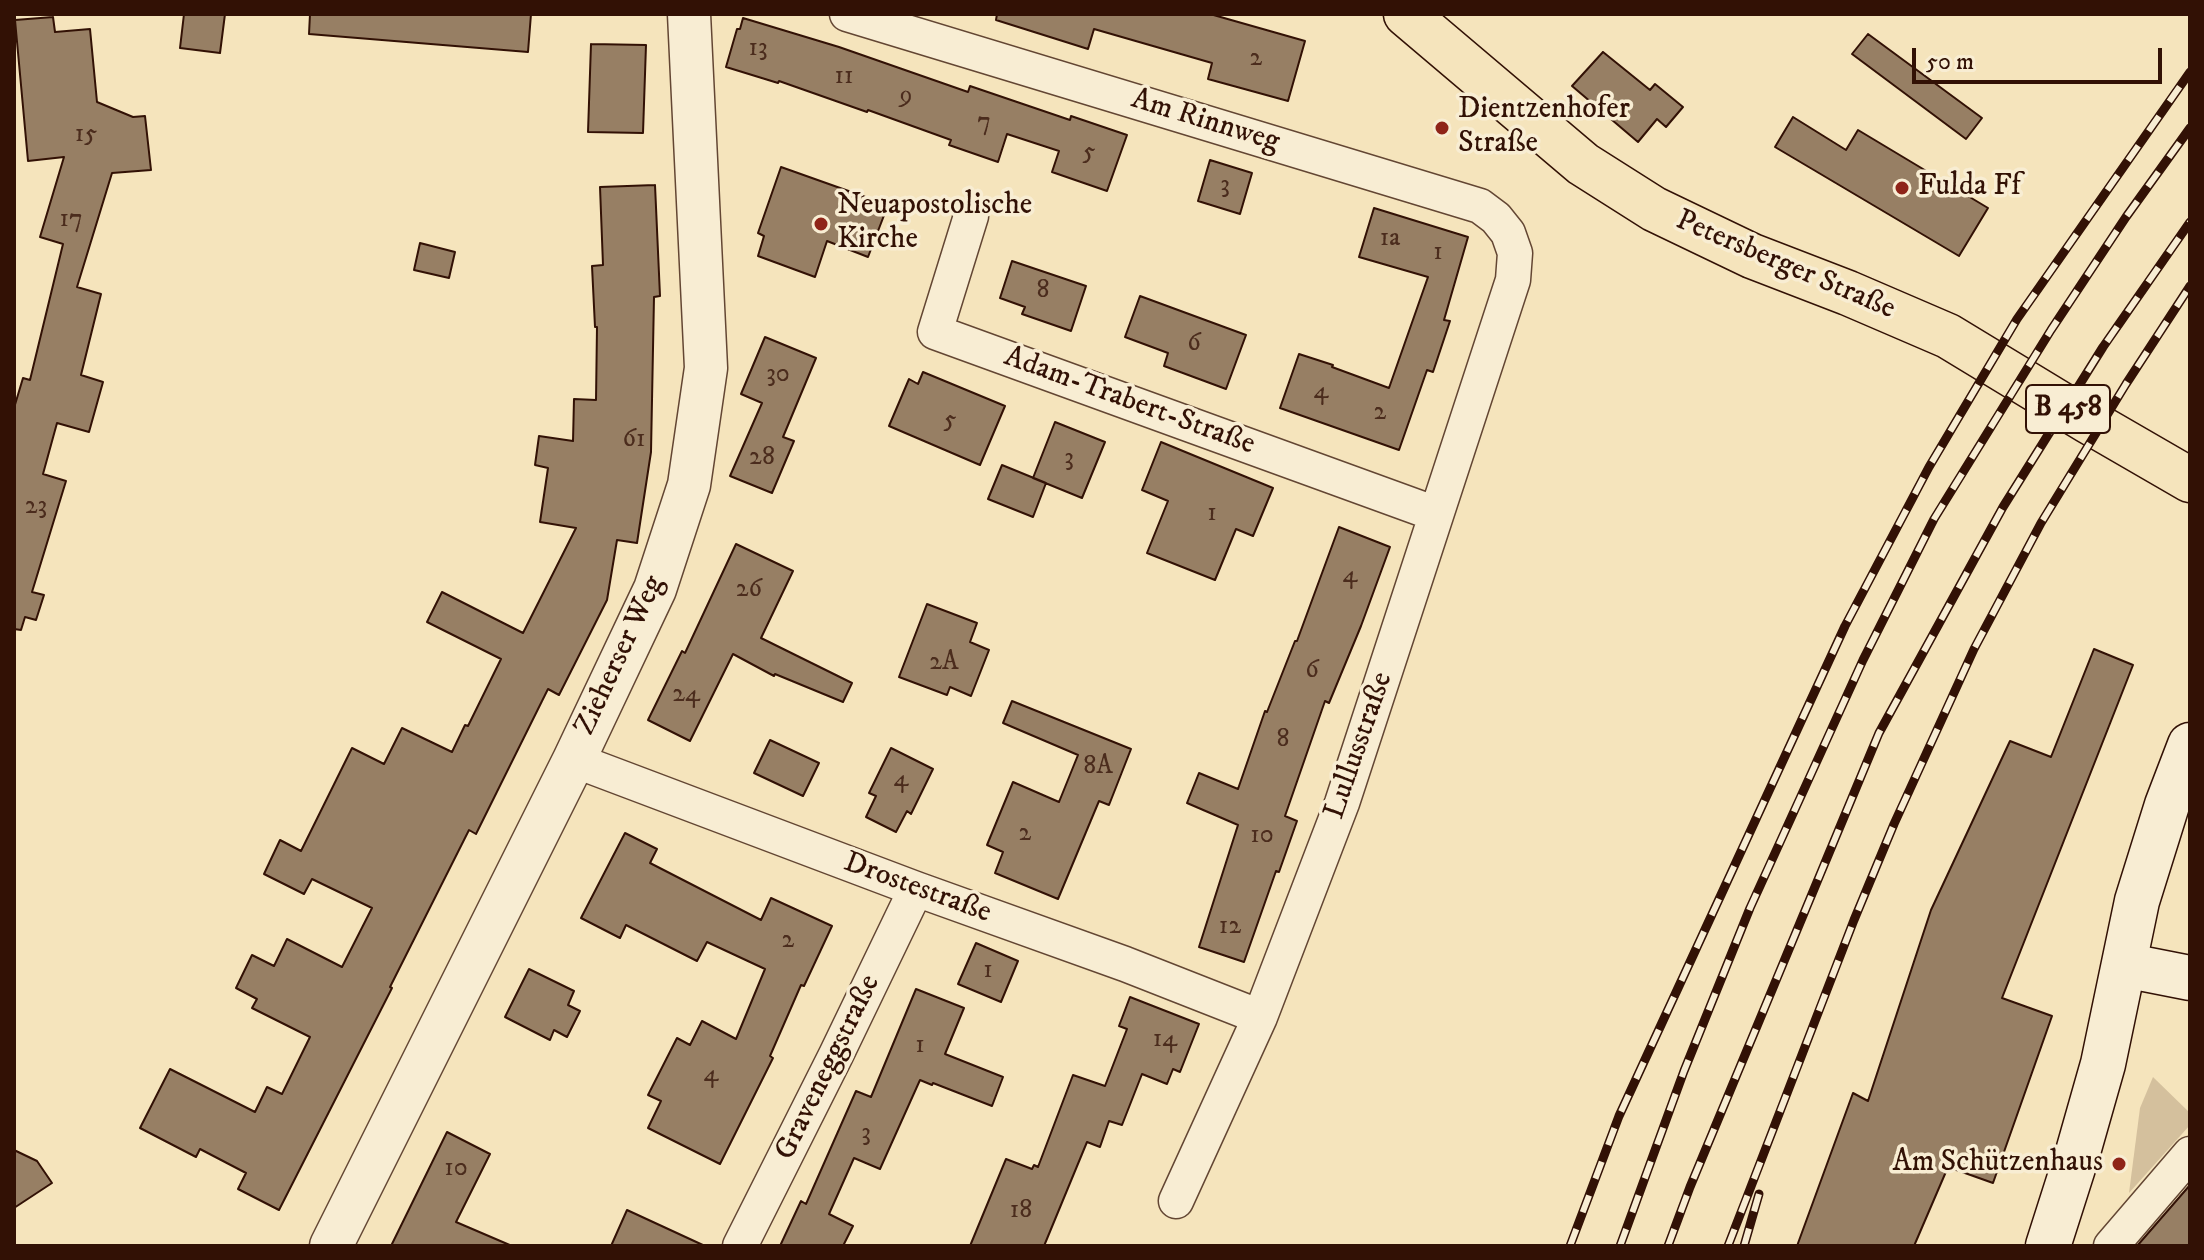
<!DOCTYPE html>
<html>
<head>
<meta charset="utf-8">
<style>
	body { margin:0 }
	#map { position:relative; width:2204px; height:1260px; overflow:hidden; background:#f5e4bc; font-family:"IM FELL DW Pica",serif }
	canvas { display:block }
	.frame { position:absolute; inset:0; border:16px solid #321105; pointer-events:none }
	.scale { position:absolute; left:1912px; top:48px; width:250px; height:36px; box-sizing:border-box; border:4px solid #321105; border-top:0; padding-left:10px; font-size:24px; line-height:28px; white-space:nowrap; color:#321105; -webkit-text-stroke:6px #f8edd3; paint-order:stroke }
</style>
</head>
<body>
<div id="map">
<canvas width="2204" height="1260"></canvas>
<div class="frame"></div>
<div class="scale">50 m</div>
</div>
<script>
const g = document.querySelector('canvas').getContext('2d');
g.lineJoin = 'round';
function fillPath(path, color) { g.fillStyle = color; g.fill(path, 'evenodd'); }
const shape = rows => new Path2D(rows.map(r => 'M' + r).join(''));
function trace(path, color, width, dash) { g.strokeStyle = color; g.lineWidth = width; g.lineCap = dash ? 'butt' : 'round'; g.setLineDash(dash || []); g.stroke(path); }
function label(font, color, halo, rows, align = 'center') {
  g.font = font + ' "IM FELL DW Pica",serif'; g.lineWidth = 7; g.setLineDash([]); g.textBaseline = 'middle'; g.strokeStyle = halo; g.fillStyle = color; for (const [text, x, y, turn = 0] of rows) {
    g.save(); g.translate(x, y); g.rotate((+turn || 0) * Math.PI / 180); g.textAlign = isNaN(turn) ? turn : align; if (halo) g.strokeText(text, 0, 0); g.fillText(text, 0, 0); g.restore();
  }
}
fillPath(shape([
	[2153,1077,2190,1113,2190,1125,2129,1193,2140,1108]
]), '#d4c09d');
const building = shape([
	[184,14,225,14,220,53,180,48,184,14],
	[310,14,531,14,528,52,309,34,310,14],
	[997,14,1210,14,1305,41,1288,101,1208,79,1212,63,1094,29,1088,49,996,20,997,14],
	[53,17,55,32,90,29,97,102,133,117,145,116,151,170,112,173,77,287,101,294,81,375,103,382,89,432,57,423,43,474,66,481,32,592,44,595,36,620,25,617,21,630,14,629,14,408,23,378,30,380,63,244,40,237,64,157,28,161,15,20,53,17],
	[743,18,839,47,968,92,970,86,1070,120,1071,116,1127,135,1107,191,1052,172,1059,151,1007,134,998,162,949,145,951,140,868,110,867,112,779,81,778,83,726,67,737,29,740,29,743,18],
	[1868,34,1982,118,1966,139,1852,54,1868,34],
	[591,44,646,45,643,133,588,132,591,44],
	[1603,52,1650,90,1655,84,1683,107,1666,127,1657,119,1638,142,1572,86,1603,52],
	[1793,117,1846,150,1858,130,1988,208,1959,256,1775,147,1793,117],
	[1210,160,1252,173,1240,214,1198,201,1210,160],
	[781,167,888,205,868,257,827,241,815,277,758,256,764,236,758,233,781,167],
	[655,185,660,296,654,297,651,452,637,543,617,540,607,600,559,695,548,689,476,834,469,830,390,987,392,988,279,1210,238,1189,246,1173,200,1149,196,1157,140,1128,170,1069,255,1112,267,1087,282,1094,310,1037,252,1008,257,999,236,988,252,955,274,966,287,939,342,967,372,908,312,879,304,894,264,874,280,840,301,851,352,748,384,764,402,728,452,752,465,725,468,726,501,659,427,622,442,592,523,633,576,528,540,522,548,468,535,465,539,436,573,441,574,399,596,400,597,327,595,327,592,266,603,265,600,187,655,185],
	[1374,208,1468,237,1444,320,1450,321,1433,372,1427,370,1399,450,1280,408,1299,354,1333,365,1332,367,1389,388,1428,277,1359,257,1374,208],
	[420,243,455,252,449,278,414,270,420,243],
	[1012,261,1086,286,1071,331,1022,314,1025,307,1000,298,1012,261],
	[1140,296,1246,335,1226,389,1164,366,1168,353,1125,337,1140,296],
	[765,337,816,358,783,437,794,441,772,493,730,476,762,403,741,394,765,337],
	[923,372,1005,406,980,465,889,426,909,379,918,384,923,372],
	[1055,422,1105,442,1082,498,1033,478,1055,422],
	[1161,442,1273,488,1253,536,1236,529,1215,580,1147,553,1168,501,1142,490,1161,442],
	[1002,465,1046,483,1033,517,988,499,1002,465],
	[1339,527,1390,547,1361,626,1329,703,1325,701,1285,816,1297,821,1279,872,1276,871,1244,962,1199,947,1238,825,1187,803,1199,773,1238,789,1265,711,1267,712,1295,641,1297,641,1339,527],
	[736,544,793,571,761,638,852,683,843,702,775,674,774,676,733,654,690,741,648,720,682,651,685,653,736,544],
	[927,604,977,623,970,642,989,650,971,696,950,687,947,695,899,677,927,604],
	[2094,649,2133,665,2002,998,2052,1016,1993,1183,1948,1167,1914,1246,1797,1246,1853,1093,1868,1101,1931,910,2010,741,2051,757,2094,649],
	[1012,701,1131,749,1109,805,1099,801,1058,899,995,873,1003,852,987,845,1013,782,1059,802,1078,755,1003,723,1012,701],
	[770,740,819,763,803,796,754,773,770,740],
	[891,748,933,769,911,814,907,811,896,832,866,817,876,796,869,793,891,748],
	[625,833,657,849,650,863,761,920,771,898,832,926,804,986,801,985,770,1056,773,1058,720,1164,648,1128,661,1101,648,1095,677,1038,690,1045,702,1021,736,1039,765,969,707,942,697,961,626,925,620,938,581,918,625,833],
	[976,943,1018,961,1001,1002,958,984,976,943],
	[529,969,574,991,568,1005,580,1011,567,1037,554,1030,550,1040,505,1017,529,969],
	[916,989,964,1008,945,1054,1003,1077,992,1106,933,1083,932,1085,920,1080,880,1169,854,1158,829,1214,853,1226,843,1246,780,1246,801,1201,806,1204,856,1091,871,1097,916,989],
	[1130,997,1199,1024,1180,1072,1173,1069,1167,1084,1142,1074,1122,1125,1109,1121,1100,1147,1087,1142,1044,1246,970,1246,1006,1159,1032,1169,1034,1165,1038,1167,1073,1075,1105,1086,1127,1029,1119,1026,1130,997],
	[447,1132,490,1154,456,1222,512,1246,391,1246,447,1132],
	[14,1150,37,1161,52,1183,14,1208,14,1150],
	[2190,1185,2190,1246,2137,1246,2190,1185],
	[627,1210,705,1246,611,1246,627,1210]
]);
fillPath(building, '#977f64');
trace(building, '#321105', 2);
const minor = shape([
	[847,14,1480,206,1496,218,1508,233,1515,253,1513,280,1342,803,1260,1017,1176,1201],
	[971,216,935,332,1436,514],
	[574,760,916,889,1125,964,1260,1017],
	[740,1246,836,1055,916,889],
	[2111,1246,2190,1154]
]);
const tertiary = shape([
	[331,1246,574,760,655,589,689,485,706,368,689,14]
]);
const secondary = shape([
	[2124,965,2190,978],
	[2048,1246,2078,1152,2103,1064,2137,901,2167,805,2190,745]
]);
const primary = shape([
	[1406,14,1583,164,1654,209,1752,256,1848,293,1948,336,2088,421,2190,480]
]);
trace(minor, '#634633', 37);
trace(tertiary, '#634633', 45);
trace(secondary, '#321105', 47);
trace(primary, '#321105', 47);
trace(minor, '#f8edd3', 34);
trace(tertiary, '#f8edd3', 42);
trace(secondary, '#f8edd3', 44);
trace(primary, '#f5e4bc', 44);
const rail = shape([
	[1570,1246,1619,1116,1845,626,1929,467,2017,319,2190,72],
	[1620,1246,1684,1071,1750,908,1863,660,1934,519,2051,330,2126,217,2190,128],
	[1668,1246,1690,1187,1879,733,2003,507,2103,347,2190,222],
	[1728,1246,1854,920,1894,824,1974,649,2041,523,2126,384,2190,286],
	[1744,1246,1759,1194]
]);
trace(rail, '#321105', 9);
trace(rail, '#f8edd3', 6, [18]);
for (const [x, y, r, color] of [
	[1442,128,8,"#8f2418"],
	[1902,188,8,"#8f2418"],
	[821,224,8,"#8f2418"],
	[2119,1164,8,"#8f2418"]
]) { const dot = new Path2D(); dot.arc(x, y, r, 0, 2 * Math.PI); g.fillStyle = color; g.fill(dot); trace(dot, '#f8edd3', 3); }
label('26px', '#4b2c1d', null, [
	["13",758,50],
	["2",1256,60],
	["11",844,78],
	["9",906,97],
	["7",984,124],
	["15",86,136],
	["5",1089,154],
	["3",1225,187],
	["17",71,221],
	["1a",1390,240],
	["1",1438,254],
	["8",1043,292],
	["6",1194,345],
	["30",778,376],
	["4",1321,393],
	["2",1380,414],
	["5",950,422],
	["61",634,441],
	["28",762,459],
	["3",1069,460],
	["23",36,508],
	["1",1212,515],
	["4",1350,577],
	["26",749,591],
	["2A",944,664],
	["6",1312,672],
	["24",686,696],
	["8",1283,741],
	["8A",1098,768],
	["4",901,781],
	["2",1025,835],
	["10",1262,837],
	["12",1230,928],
	["2",788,942],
	["1",988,972],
	["14",1165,1041],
	["1",920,1047],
	["4",711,1076],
	["3",866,1135],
	["10",456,1170],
	["18",1021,1212]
]);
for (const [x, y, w] of [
	[2068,409,84]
]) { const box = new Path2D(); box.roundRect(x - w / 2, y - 24, w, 48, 6); g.fillStyle = '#f8edd3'; g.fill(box); trace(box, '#321105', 2); }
label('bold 28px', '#321105', null, [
	["B 458",2068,409]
]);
label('30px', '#321105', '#f8edd3', [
	["Dientzenhofer",1458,111],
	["Straße",1458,145],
	["Fulda Ff",1918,188],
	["Neuapostolische",837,207],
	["Kirche",837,241],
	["Am Schützenhaus",2103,1164,"right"]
], 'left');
label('30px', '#321105', '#f8edd3', [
	["Am Rinnweg",1205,122,17],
	["Petersberger Straße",1785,266,23],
	["Adam-Trabert-Straße",1129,402,20],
	["Zieherser Weg",621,656,-65],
	["Lullusstraße",1360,746,-71],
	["Drostestraße",917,889,20],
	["Graveneggstraße",829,1068,-64]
]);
</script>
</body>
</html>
